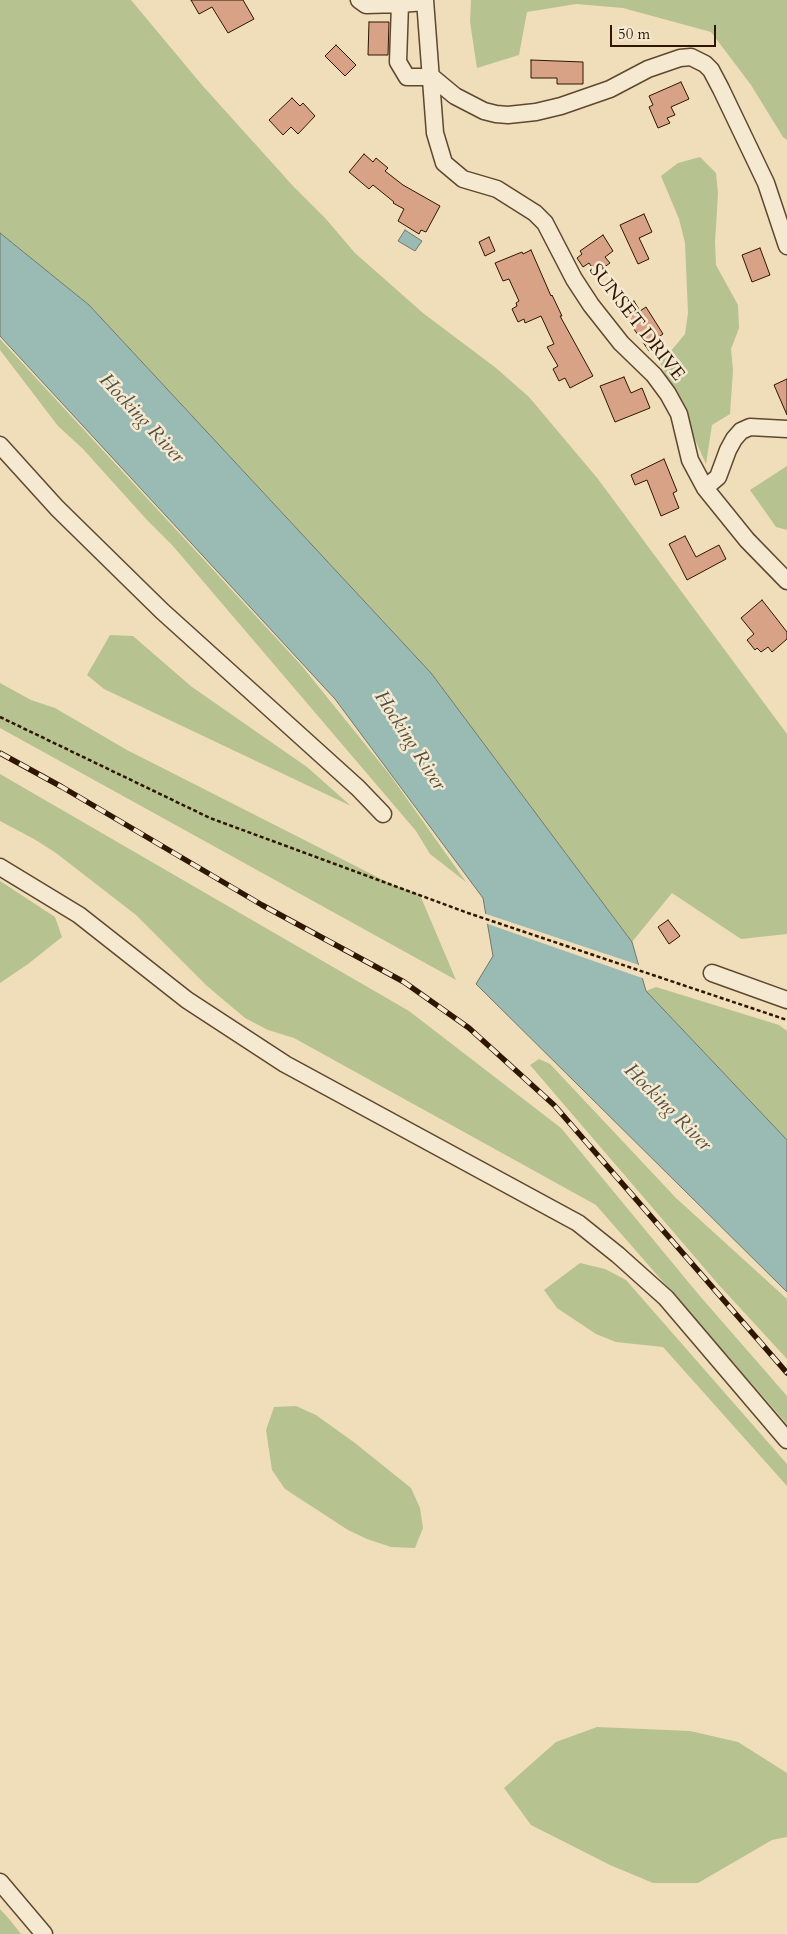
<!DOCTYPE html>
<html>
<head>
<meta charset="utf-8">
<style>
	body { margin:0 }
	#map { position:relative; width:787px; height:1934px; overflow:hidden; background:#f0ddba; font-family:Cardo,serif }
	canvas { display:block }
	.scale { position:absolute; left:610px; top:25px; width:106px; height:22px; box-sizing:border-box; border:2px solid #2e1600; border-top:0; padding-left:6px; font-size:15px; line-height:18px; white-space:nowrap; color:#2e1600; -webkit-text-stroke:4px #f5e9d2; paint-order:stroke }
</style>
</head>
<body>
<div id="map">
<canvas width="787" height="1934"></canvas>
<div class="scale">50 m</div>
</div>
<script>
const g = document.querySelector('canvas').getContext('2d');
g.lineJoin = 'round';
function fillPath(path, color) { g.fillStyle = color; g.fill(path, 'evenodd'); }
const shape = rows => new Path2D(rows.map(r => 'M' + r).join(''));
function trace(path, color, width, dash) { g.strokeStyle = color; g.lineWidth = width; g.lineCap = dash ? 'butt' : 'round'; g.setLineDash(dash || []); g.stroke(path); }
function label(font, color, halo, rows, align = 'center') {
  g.font = font + ' Cardo,serif'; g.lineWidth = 5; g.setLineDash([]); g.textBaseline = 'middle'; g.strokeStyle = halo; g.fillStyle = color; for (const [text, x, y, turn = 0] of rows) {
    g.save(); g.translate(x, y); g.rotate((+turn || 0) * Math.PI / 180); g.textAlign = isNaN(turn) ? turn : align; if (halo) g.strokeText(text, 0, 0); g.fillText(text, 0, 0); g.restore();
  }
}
fillPath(shape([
	[0,0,131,0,202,85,293,186,326,219,355,253,423,313,496,368,529,397,598,479,787,734,787,934,741,939,672,893,632,942,431,673,89,305,0,233],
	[471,0,787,0,787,140,783,137,751,85,711,32,623,8,576,4,527,12,519,55,477,68,470,22],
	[700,157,716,173,718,194,715,242,716,265,738,305,739,328,731,349,733,370,730,414,712,425,706,464,659,360,671,351,685,334,688,313,685,243,679,219,661,176,678,163],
	[0,339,301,665,390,775,466,882,430,854,416,831,173,546,147,520,83,449,58,426,0,350],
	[787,466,787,530,776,527,750,490],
	[110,635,133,636,192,687,307,767,351,806,104,689,87,675],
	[0,683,31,700,55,708,127,750,393,885,420,895,456,980,0,728],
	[0,774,409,1011,561,1128,699,1295,787,1396,787,1424,596,1205,294,1038,268,1030,245,1018,207,986,136,915,56,853,34,839,0,821],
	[0,881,55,917,62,937,28,964,0,983],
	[656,987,779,1025,787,1031,787,1140,646,991],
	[539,1059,550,1064,676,1198,787,1299,787,1359,718,1284,530,1065],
	[580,1263,605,1269,626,1280,787,1464,787,1486,663,1347,616,1342,596,1334,557,1308,544,1290],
	[296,1406,316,1415,355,1443,411,1488,420,1508,423,1528,415,1548,391,1547,367,1539,348,1530,285,1489,272,1470,266,1430,274,1407],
	[597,1727,690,1731,738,1742,787,1773,787,1837,772,1840,698,1883,653,1883,610,1865,531,1825,504,1788,556,1742],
	[0,1909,10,1920,21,1934,0,1934]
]), '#b7c291');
const water = shape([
	[405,230,422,241,415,251,398,241,405,230],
	[0,233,89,305,431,673,632,942,646,991,787,1140,787,1292,476,984,493,956,483,898,335,699,0,336,0,233]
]);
fillPath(water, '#9abbb3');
trace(water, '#6f796b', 1);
fillPath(shape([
	[483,913,642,966,645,979,485,923]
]), '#f0ddba');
const building = shape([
	[191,0,243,0,254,19,228,33,212,7,199,14,191,0],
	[369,22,389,22,388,55,368,55,369,22],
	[336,45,356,65,345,76,325,56,336,45],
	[531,60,583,62,583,84,557,84,557,78,531,78,531,60],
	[681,82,689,99,671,107,675,115,667,118,670,123,658,128,649,107,653,105,649,96,681,82],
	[292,98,300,106,303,103,315,116,298,134,291,127,283,135,269,120,292,98],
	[364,154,373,162,376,158,388,168,385,171,403,185,440,206,426,232,421,230,419,234,398,221,404,209,393,203,394,202,373,185,369,189,349,172,364,154],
	[644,214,652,232,639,238,649,259,638,264,620,225,644,214],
	[603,235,613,251,605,257,610,263,596,273,589,263,583,267,577,258,582,254,580,251,603,235],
	[489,237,495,251,485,256,479,242,489,237],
	[760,248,770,275,752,282,742,255,760,248],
	[531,250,551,296,552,295,562,316,560,316,593,376,570,388,565,378,559,381,553,369,558,366,547,347,554,344,541,316,525,323,524,319,518,322,512,309,517,306,516,303,519,301,509,279,503,281,495,263,522,252,523,254,531,250],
	[634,301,640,311,646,307,663,334,657,338,661,343,649,351,621,310,634,301],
	[624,377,631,393,642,388,650,408,615,422,600,386,624,377],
	[787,379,787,415,774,385,787,379],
	[664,459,677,491,673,493,679,508,661,516,647,480,635,485,631,475,664,459],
	[685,536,696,557,719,545,726,559,687,580,669,544,685,536],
	[762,600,787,632,787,639,772,652,768,647,761,652,757,648,755,650,747,640,754,634,741,618,762,600],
	[668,920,680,936,669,944,658,927,668,920]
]);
fillPath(building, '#d8a286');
trace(building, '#2e1600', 1);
const minor = shape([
	[359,0,366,5,400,4],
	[425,0,435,133,444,163,463,179,497,189,535,213,545,223,574,279,591,305,621,343,654,375,668,394,679,414,690,460,705,488,747,540,787,581],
	[425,2,400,4,398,62,407,77,432,77,455,96,484,111,496,114,508,115,536,112,561,106,610,89,648,69,680,58,691,57,705,64,711,70,721,89,766,183,787,246],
	[0,445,57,508,162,611,358,788,383,814],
	[705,488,718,477,728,450,734,439,741,431,750,427,787,429],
	[0,867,79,915,187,1000,285,1064,578,1223,618,1255,666,1298,787,1440],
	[712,973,787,1000],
	[0,1882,44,1934]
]);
trace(minor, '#5e482e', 19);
trace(shape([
	[0,717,210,818,468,913,787,1020]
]), '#2e1600', 2.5, [4, 2.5]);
trace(minor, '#f5e9d2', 16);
const rail = shape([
	[0,753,62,787,262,905,404,982,469,1028,554,1105,787,1373]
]);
trace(rail, '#2e1600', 5.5);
trace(rail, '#f5e9d2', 4, [11]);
label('19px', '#2e1600', '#f5e9d2', [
	["SUNSET DRIVE",636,323,52]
]);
label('italic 20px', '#54503f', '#f5e9d2', [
	["Hocking River",141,419,47],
	["Hocking River",409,741,57],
	["Hocking River",667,1108,45]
]);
</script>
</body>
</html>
